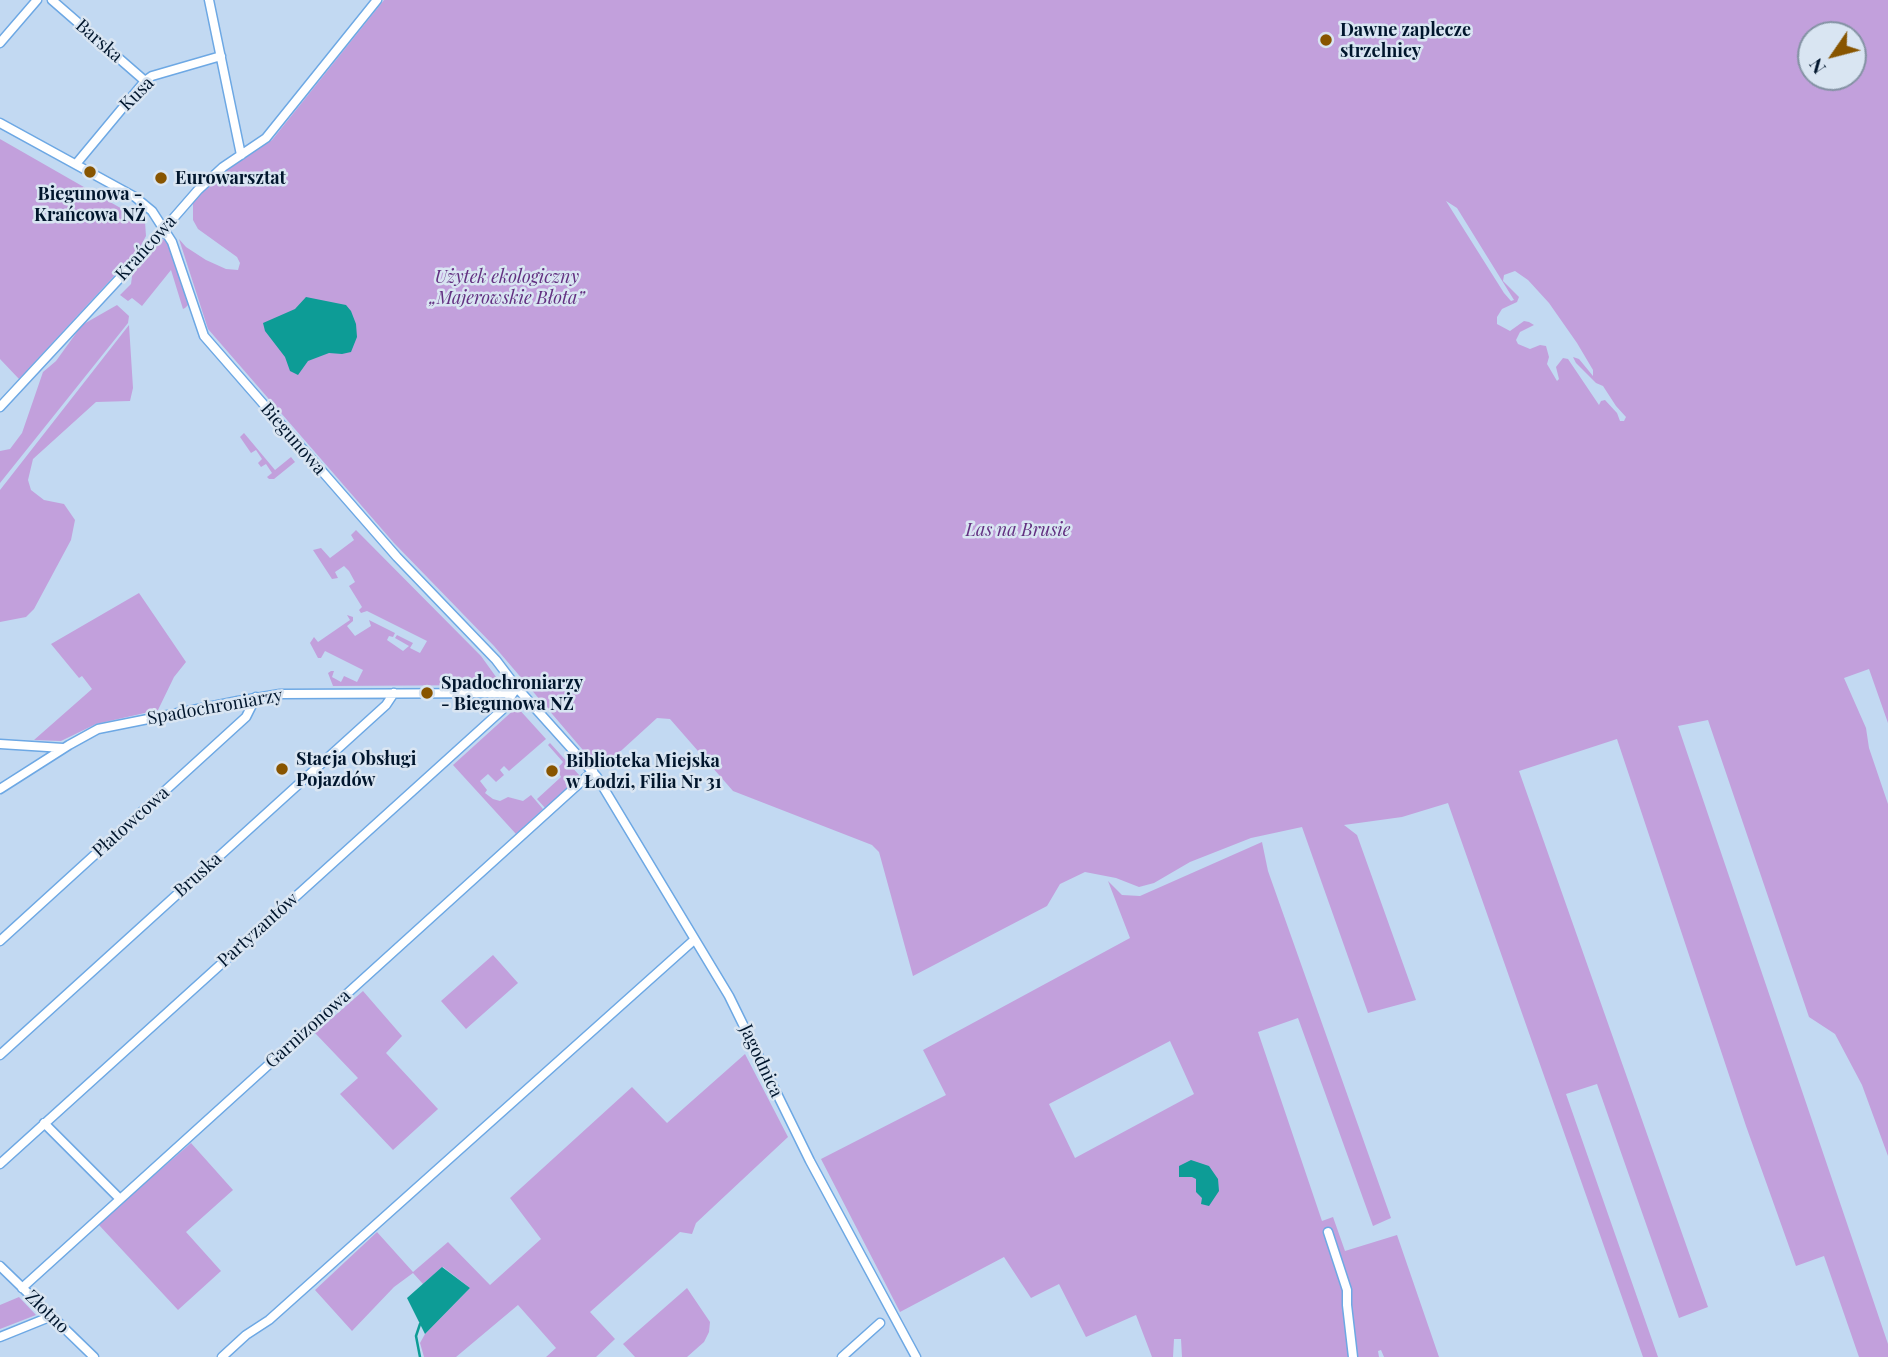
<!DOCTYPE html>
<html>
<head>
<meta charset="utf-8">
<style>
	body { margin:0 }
	#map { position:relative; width:1888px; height:1357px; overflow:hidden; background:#c2d9f2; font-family:"Playfair Display",serif }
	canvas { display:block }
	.north { position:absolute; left:1797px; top:21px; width:70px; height:70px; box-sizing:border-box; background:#d9e5f2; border:2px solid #8392a3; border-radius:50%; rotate:235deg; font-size:19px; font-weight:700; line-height:28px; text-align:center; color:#01162d }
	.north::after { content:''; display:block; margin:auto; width:24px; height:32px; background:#850; clip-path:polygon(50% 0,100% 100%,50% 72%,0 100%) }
</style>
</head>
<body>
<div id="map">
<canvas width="1888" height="1357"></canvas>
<div class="north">N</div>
</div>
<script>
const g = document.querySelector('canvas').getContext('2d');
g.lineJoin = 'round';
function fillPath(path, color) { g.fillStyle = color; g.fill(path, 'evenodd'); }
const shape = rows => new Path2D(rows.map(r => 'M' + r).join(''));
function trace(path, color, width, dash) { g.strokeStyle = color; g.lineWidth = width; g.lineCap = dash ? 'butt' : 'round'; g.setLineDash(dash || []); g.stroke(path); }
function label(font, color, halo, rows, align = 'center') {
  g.font = font + ' "Playfair Display",serif'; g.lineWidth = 5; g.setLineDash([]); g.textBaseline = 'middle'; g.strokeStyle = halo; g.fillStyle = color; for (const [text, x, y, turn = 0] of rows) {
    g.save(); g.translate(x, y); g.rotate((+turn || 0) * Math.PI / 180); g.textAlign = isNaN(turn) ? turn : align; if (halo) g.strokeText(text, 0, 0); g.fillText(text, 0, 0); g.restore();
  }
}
fillPath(shape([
	[384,0,1888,0,1888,723,1869,669,1844,678,1866,728,1869,748,1888,804,1888,1156,1862,1085,1835,1034,1809,1017,1708,720,1678,726,1888,1344,1888,1357,1859,1357,1824,1256,1796,1266,1746,1126,1617,739,1519,771,1708,1307,1679,1318,1597,1084,1566,1094,1658,1357,1643,1357,1448,803,1402,817,1344,825,1357,835,1416,1000,1368,1013,1302,827,1251,838,1190,862,1154,883,1139,887,1116,878,1085,872,1060,884,1047,906,913,976,879,852,872,845,733,791,670,719,657,718,600,770,494,646,394,543,208,329,179,239,186,247,206,260,226,269,238,270,240,263,237,257,198,229,193,220,193,203,215,178,272,140],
	[1811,35,1853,35,1853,77,1811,77],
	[1446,201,1457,208,1514,300,1511,301,1504,293],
	[1515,271,1528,280,1549,303,1577,343,1593,370,1593,376,1579,359,1573,357,1576,363,1596,383,1603,386,1616,406,1626,417,1624,421,1620,421,1617,413,1605,400,1601,401,1599,405,1568,359,1563,358,1556,367,1559,379,1557,381,1547,364,1549,357,1546,346,1540,345,1530,349,1518,344,1516,340,1520,332,1534,325,1529,322,1524,321,1510,331,1497,324,1497,317,1502,309,1517,302,1519,297,1503,281,1504,275],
	[0,139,145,222,146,236,139,249,19,379,0,359],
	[162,238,169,244,188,305,185,308,183,309,171,270,142,306,132,298,128,301,120,295,131,284,133,269],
	[117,305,129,316,128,323,0,483,0,451,10,449,22,433,43,372,56,361,82,325],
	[129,325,133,388,130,401,96,402,33,459,28,480,31,490,44,500,64,504,75,520,71,540,34,609,26,617,0,622,0,490],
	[244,433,275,470,291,457,295,462,274,479,269,479,267,477,272,473,266,464,261,467,258,463,262,459,256,450,251,453,240,437],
	[356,530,481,656,499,681,497,685,333,686,328,673,331,671,334,671,332,677,341,682,344,676,357,682,363,670,325,651,321,658,318,658,310,643,314,637,318,642,350,620,347,615,353,617,353,621,347,626,355,636,371,626,369,620,395,633,393,637,389,636,387,640,403,651,409,646,395,638,397,635,413,643,410,648,420,653,427,641,367,611,361,613,359,610,362,607,349,586,355,582,349,571,344,566,335,572,338,578,332,579,313,550,321,548,330,558,354,540,351,535],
	[139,593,186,662,174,677,158,710,96,724,61,741,34,740,92,689,82,676,79,678,51,644],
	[517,707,546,739,509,771,504,766,500,770,504,775,496,782,488,774,480,781,487,790,485,793,493,799,500,801,508,797,523,801,531,795,543,809,516,834,453,765],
	[550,743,580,776,545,808,537,799,561,777,557,769,563,762,548,745],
	[1262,842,1268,871,1391,1218,1373,1226,1298,1018,1258,1032,1322,1221,1333,1217,1345,1251,1397,1235,1439,1357,1384,1357,1381,1350,1378,1351,1379,1357,1182,1357,1181,1339,1174,1339,1173,1357,1152,1357,1136,1315,1086,1337,1059,1284,1031,1298,1004,1257,900,1312,821,1159,946,1095,923,1050,1130,938,1108,881,1122,895,1140,896],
	[1170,1041,1194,1094,1075,1158,1049,1104],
	[493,955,518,983,466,1029,441,1001],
	[363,991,402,1036,386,1053,438,1109,393,1150,340,1094,358,1078,315,1033],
	[745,1054,788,1137,696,1223,692,1234,680,1232,590,1312,615,1339,596,1357,546,1357,556,1348,518,1305,456,1357,424,1357,420,1343,425,1334,470,1288,443,1267,423,1284,413,1273,394,1287,352,1331,315,1290,377,1232,413,1272,448,1242,490,1285,541,1239,510,1198,632,1087,667,1123],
	[191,1143,233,1190,186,1232,221,1271,178,1310,98,1224],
	[687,1288,710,1322,709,1332,704,1342,687,1357,635,1357,623,1344],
	[19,1297,36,1315,0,1329,0,1305]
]), '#c2a0dc');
fillPath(shape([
	[306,297,346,305,351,311,356,324,357,337,351,352,342,354,329,353,308,361,298,375,290,371,285,357,265,331,263,323,295,309],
	[1191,1160,1209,1166,1218,1179,1219,1191,1209,1206,1201,1204,1202,1198,1196,1192,1196,1179,1192,1177,1179,1177,1179,1166],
	[442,1267,470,1288,425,1334,407,1298]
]), '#0d9c96');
trace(shape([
	[420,1324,416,1336,420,1357]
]), '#0d9c96', 2.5);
const minor = shape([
	[52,0,145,81],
	[209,0,241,155],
	[0,43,37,0],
	[0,123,135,197,152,211,172,242,204,336,397,557,496,660,518,689,597,777,729,996,810,1161,916,1357],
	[76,164,145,81,152,76,221,56],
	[0,407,144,252,198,190,223,167,266,138,377,0],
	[0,744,63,748],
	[0,789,69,745,98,729,238,701,280,694,513,693,516,690],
	[0,941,246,717,256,697],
	[0,1055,386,705,394,693],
	[44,1123,120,1199],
	[0,1164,502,710,513,693],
	[1328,1232,1347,1290,1347,1305,1353,1357],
	[0,1266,94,1357],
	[22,1288,593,771],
	[0,1337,52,1316],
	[222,1357,246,1335,269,1320,694,940],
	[842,1357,880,1323]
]);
trace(minor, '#6da8e4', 11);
trace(minor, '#fff', 8);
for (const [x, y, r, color] of [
	[1326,40,7,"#850"],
	[90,172,7,"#850"],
	[161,178,7,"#850"],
	[427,693,7,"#850"],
	[282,769,7,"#850"],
	[552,771,7,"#850"]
]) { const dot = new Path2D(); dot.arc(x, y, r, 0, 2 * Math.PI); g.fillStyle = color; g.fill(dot); trace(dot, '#d9e5f2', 2.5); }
label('bold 18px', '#01162d', '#d9e5f2', [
	["Dawne zaplecze",1340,30],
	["strzelnicy",1340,51],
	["Eurowarsztat",175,178],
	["Biegunowa -",90,194,"center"],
	["Krańcowa NŻ",90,215,"center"],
	["Spadochroniarzy",441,683],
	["- Biegunowa NŻ",441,704],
	["Stacja Obsługi",296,759],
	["Pojazdów",296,780],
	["Biblioteka Miejska",566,761],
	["w Łodzi, Filia Nr 31",566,782]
], 'left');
label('18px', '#01162d', '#d9e5f2', [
	["Barska",99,41,41],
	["Kusa",137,94,-45],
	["Krańcowa",146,248,-48],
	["Biegunowa",293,439,49],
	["Spadochroniarzy",215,707,-10],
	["Płatowcowa",131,822,-42],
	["Bruska",198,875,-42],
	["Partyzantów",258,930,-42],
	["Garnizonowa",308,1029,-42],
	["Jagodnica",761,1061,65],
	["Złotno",47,1312,44]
]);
label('italic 18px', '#623081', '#d9e5f2', [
	["Użytek ekologiczny",507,277],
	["„Majerowskie Błota”",507,298],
	["Las na Brusie",1018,530]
]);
</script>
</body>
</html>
